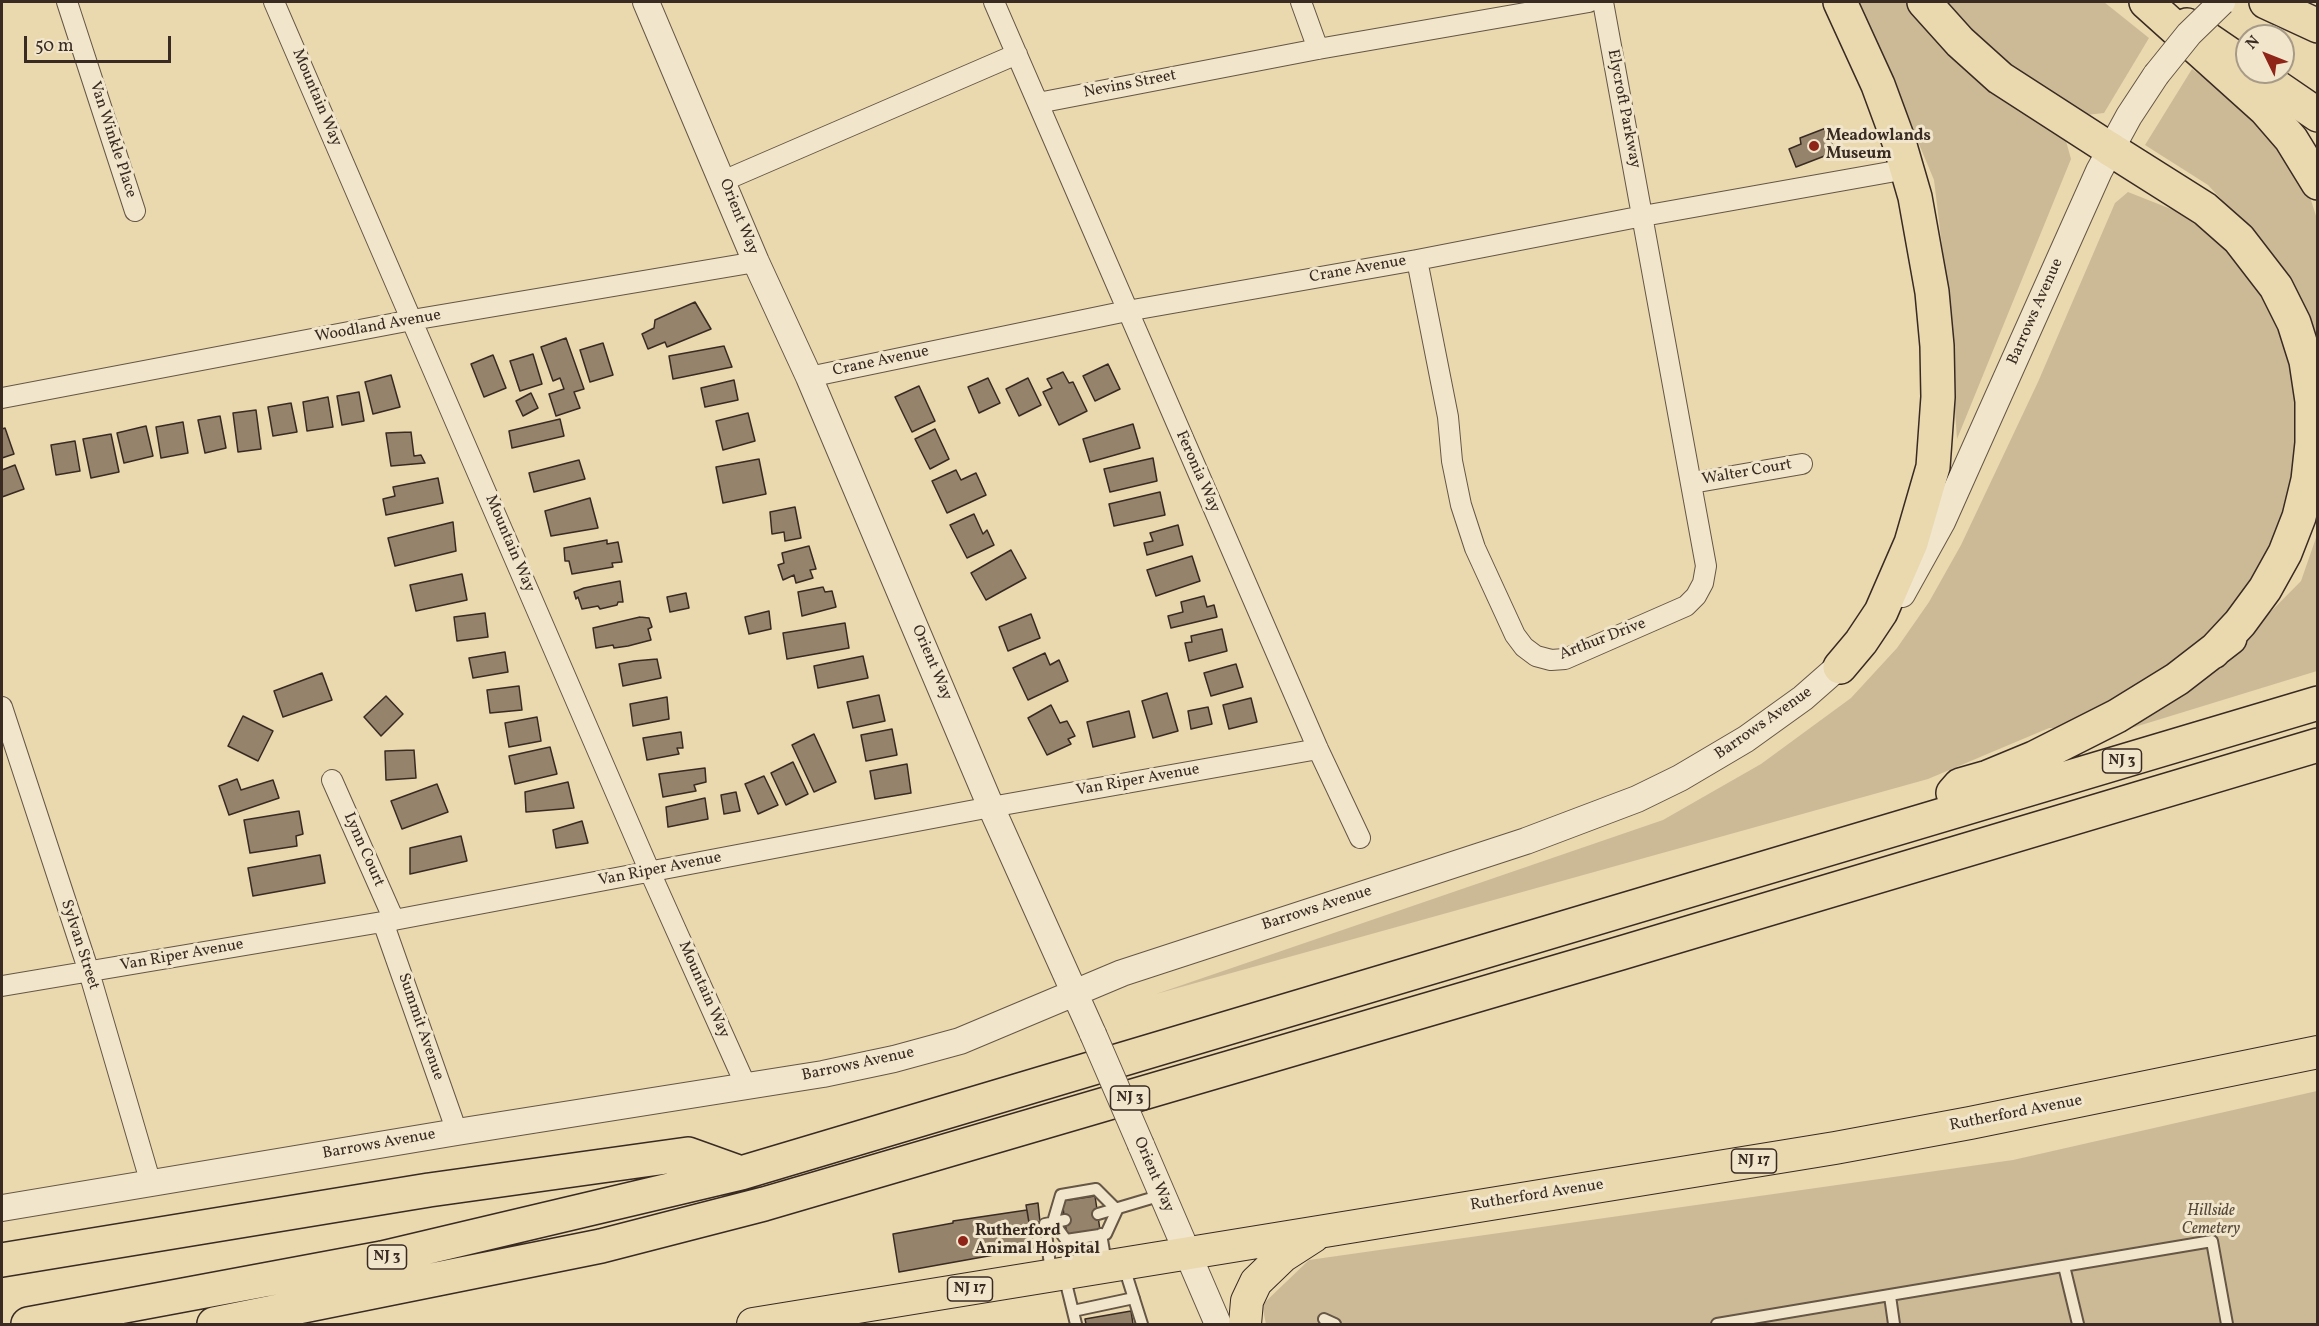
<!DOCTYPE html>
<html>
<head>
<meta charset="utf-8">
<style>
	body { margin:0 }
	#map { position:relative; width:2319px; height:1326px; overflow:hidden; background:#ead8af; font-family:Vollkorn,serif }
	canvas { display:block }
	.frame { position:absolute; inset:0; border:3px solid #392a22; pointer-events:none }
	.north { position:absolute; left:2235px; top:24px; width:60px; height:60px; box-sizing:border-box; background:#f1e6cb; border:2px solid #a79b87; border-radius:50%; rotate:313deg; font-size:16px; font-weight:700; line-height:24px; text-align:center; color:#392a22 }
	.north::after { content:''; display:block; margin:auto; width:21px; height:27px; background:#8f2418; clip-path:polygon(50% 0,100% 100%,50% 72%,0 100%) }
	.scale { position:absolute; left:24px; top:36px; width:147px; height:27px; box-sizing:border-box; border:3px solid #392a22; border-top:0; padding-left:8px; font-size:18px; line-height:21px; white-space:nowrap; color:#392a22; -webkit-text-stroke:4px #f1e6cb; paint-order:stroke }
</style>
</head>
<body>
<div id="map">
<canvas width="2319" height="1326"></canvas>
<div class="frame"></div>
<div class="north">N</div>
<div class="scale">50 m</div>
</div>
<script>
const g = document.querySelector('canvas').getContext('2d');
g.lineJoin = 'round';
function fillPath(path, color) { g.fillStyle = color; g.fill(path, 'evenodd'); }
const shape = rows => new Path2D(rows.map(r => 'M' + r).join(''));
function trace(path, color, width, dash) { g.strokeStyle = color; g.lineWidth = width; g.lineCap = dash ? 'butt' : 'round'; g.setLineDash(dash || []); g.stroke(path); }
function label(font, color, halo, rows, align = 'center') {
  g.font = font + ' Vollkorn,serif'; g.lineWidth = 6; g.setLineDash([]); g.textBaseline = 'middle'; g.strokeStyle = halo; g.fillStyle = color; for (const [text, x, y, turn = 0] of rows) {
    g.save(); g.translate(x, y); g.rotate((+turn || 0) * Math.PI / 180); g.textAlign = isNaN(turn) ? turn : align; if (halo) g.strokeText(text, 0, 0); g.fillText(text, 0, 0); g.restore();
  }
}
fillPath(shape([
	[1854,2,1907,2,1940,40,2066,141,2071,159,1957,439,1945,271,1934,180,1884,60],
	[1948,2,2104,2,2149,38,2104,113,2077,116,1992,53],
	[2192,69,2270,127,2303,175,2317,219,2317,355,2262,243,2208,185,2145,145],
	[2128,192,2176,211,2216,239,2261,295,2295,367,2296,445,2283,523,2250,583,2190,657,2076,728,2049,728,1928,779,1156,994,1663,820,1761,764,1851,698,1897,648,1929,602,1961,545,2038,382,2115,203],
	[2317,535,2317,671,2125,730,2203,680,2301,581],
	[2317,1091,2317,1324,1266,1324,1262,1305,1309,1260,2013,1160]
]), '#ccba97');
const building = shape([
	[1826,128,1835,152,1796,167,1789,149,1801,144,1800,138,1826,128],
	[695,302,711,329,667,347,665,342,648,349,642,334,654,328,655,320,695,302],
	[566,338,584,389,574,392,580,408,556,416,549,394,564,389,560,378,553,381,541,347,566,338],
	[603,343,613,375,590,382,580,350,603,343],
	[724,346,732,367,673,379,669,356,724,346],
	[533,354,542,384,520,391,510,361,533,354],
	[493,355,506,388,484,397,471,364,493,355],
	[1108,364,1120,389,1095,401,1083,376,1108,364],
	[1063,372,1069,383,1073,382,1087,411,1059,425,1043,392,1052,388,1047,379,1063,372],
	[391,375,400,407,373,414,365,382,391,375],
	[988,378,1000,403,979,413,968,387,988,378],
	[1028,378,1041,405,1019,416,1006,389,1028,378],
	[734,380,738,400,705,407,701,388,734,380],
	[919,386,935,421,912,432,895,397,919,386],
	[359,392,364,421,342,425,337,396,359,392],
	[531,393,538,408,523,416,516,401,531,393],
	[328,397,333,427,307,431,303,402,328,397],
	[291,403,297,432,273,436,268,407,291,403],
	[256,410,261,449,238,452,233,413,256,410],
	[748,413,755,441,723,450,716,421,748,413],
	[220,416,226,448,205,453,198,420,220,416],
	[560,419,564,436,512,448,509,431,560,419],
	[183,422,188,453,161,458,156,427,183,422],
	[1133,424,1140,448,1090,462,1083,439,1133,424],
	[146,426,153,456,124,463,117,433,146,426],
	[5,428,14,454,2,458,2,429,5,428],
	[935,429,949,459,930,469,915,439,935,429],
	[411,432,414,456,421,455,425,463,391,466,386,433,411,432],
	[111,434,119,472,91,478,83,439,111,434],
	[75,441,80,471,56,475,51,445,75,441],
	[1153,458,1157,481,1110,492,1104,469,1153,458],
	[759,459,766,494,723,503,716,467,759,459],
	[579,460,585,479,534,492,529,473,579,460],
	[15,465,24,489,2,497,2,470,15,465],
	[956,470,961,480,976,473,986,495,947,513,932,481,956,470],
	[438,478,443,503,386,515,383,499,395,496,393,487,438,478],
	[1160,492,1165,515,1114,526,1109,504,1160,492],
	[590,498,598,528,551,536,545,511,590,498],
	[795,507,801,538,785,541,784,532,772,534,770,512,795,507],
	[974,514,983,534,987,530,994,545,967,558,950,525,974,514],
	[453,522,456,551,395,566,388,538,453,522],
	[1178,525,1183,545,1147,555,1144,543,1153,541,1150,533,1178,525],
	[607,540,607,544,618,542,622,562,612,563,613,567,572,574,569,561,565,561,564,548,607,540],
	[809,546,816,569,810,570,813,578,796,583,794,575,783,580,778,565,784,563,782,553,809,546],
	[1011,550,1026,578,986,600,971,573,1011,550],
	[1192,556,1200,581,1156,596,1147,570,1192,556],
	[462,574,467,600,416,611,410,585,462,574],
	[620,581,623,602,618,602,617,605,600,609,598,606,582,609,578,597,576,599,574,592,584,588,620,581],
	[823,587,825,592,832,591,836,607,802,616,798,592,823,587],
	[686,593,689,608,670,612,667,597,686,593],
	[1204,596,1207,607,1214,605,1217,617,1171,628,1168,616,1183,612,1181,602,1204,596],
	[769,611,771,629,749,634,745,617,769,611],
	[485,613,488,637,457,641,454,617,485,613],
	[1031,614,1040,638,1008,651,999,627,1031,614],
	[640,617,649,618,652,627,648,629,651,640,628,646,614,648,613,645,596,648,593,628,640,617],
	[845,623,849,648,787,659,783,633,845,623],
	[1222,629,1227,651,1189,661,1185,643,1192,642,1191,636,1222,629],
	[505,652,508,672,473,678,469,658,505,652],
	[1045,653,1050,665,1059,660,1068,681,1028,700,1013,668,1045,653],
	[863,656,868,678,818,688,814,666,863,656],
	[657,659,661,678,623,686,619,664,634,661,657,659],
	[1236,664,1243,687,1211,696,1204,673,1236,664],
	[322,673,332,700,283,717,274,691,322,673],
	[519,686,522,710,490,713,487,690,519,686],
	[1167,693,1178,731,1153,738,1142,701,1167,693],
	[879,695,885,721,853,728,847,702,879,695],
	[386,696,403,714,381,736,364,717,386,696],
	[667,697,669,719,633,726,630,704,667,697],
	[1251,698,1257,722,1229,729,1223,705,1251,698],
	[1051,705,1060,723,1067,721,1075,736,1068,739,1071,744,1047,755,1028,718,1051,705],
	[1208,707,1212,724,1191,729,1188,711,1208,707],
	[1129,711,1135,737,1093,747,1087,722,1129,711],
	[243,716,273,731,258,761,228,746,243,716],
	[537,717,541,741,509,747,505,723,537,717],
	[892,729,897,755,866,761,861,735,892,729],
	[681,732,683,748,677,748,679,754,647,760,643,738,681,732],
	[814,734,836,782,814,792,792,745,814,734],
	[550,747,557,774,515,784,509,756,550,747],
	[414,750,416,778,386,780,385,751,414,750],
	[793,762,808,794,786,805,771,773,793,762],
	[907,764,911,793,875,799,870,771,907,764],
	[705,768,706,782,694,785,696,791,663,797,659,774,705,768],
	[764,776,778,805,758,814,745,784,764,776],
	[237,779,241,790,273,780,279,798,229,815,219,786,237,779],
	[568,782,574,808,526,812,525,792,568,782],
	[437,784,448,812,402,829,391,801,437,784],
	[736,792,740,811,724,814,721,795,736,792],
	[705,798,708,819,668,827,666,807,705,798],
	[299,811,303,834,296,836,297,846,250,853,244,820,299,811],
	[582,821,588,843,556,848,553,830,582,821],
	[461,836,467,861,410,874,410,848,461,836],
	[320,855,325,883,253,896,248,868,320,855],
	[1095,1196,1100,1230,1067,1236,1062,1201,1095,1196],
	[1038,1203,1040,1222,1029,1223,1026,1205,1038,1203],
	[1027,1210,1033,1248,899,1272,893,1234,953,1223,953,1221,1027,1210],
	[1131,1311,1133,1324,1086,1324,1085,1319,1131,1311]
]);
fillPath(building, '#95846b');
trace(building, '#392a22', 1.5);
const service = shape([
	[1096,1189,1117,1210,1106,1234,1066,1240,1053,1222,1061,1195,1096,1189],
	[1098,1214,1162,1195],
	[1101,1234,1106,1263],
	[2064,1266,2078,1324],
	[1124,1267,1142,1324],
	[1051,1274,1045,1224,1065,1220],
	[1064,1275,1076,1324],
	[1890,1296,1894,1324],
	[1073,1311,1134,1298],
	[1324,1319,1335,1324],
	[1717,1324,2212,1241,2227,1324]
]);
const minor = shape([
	[67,2,135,211],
	[274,2,650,872,746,1086],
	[994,2,1318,749,1360,838],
	[1301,2,1318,49],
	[1038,103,1318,49,1589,2],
	[723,181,1017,54],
	[1417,260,1448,417,1452,461,1461,505,1475,548,1515,635,1524,647,1536,656,1551,660,1565,659,1686,606,1696,596,1703,583,1706,566,1603,2],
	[809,377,1127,311,1417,260,1643,216,1907,169],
	[2,398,412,320,756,262],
	[1692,483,1802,464],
	[2,707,89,972,151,1184],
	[332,780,394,920],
	[383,922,457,1132],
	[2,986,394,920,991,807,1318,749]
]);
const tertiary = shape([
	[646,2,756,262,809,377,991,807,1093,1034],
	[1902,594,1942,522,2099,171,2129,116,2156,75],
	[1141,1145,1218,1324],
	[2,1208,457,1132,823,1074,894,1059,960,1041,1122,973,1526,841,1637,799,1680,778,1746,739,1803,698,1852,655]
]);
const primary = shape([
	[753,1324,1835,1148,1970,1123,2318,1052],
	[1245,1324,1247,1301,1256,1282,1283,1256,1314,1236]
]);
const trunk = shape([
	[1840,2,1878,85,1899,142,1915,197,1932,292,1937,346,1938,397,1933,467,1911,543,1881,612,1861,642,1840,667],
	[1924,2,1960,42,2000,78,2110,149],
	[2187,25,2247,66],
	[2255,72,2318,115]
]);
const motorway = shape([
	[2146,2,2265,109,2291,139,2318,183],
	[2266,2,2318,26],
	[2110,149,2205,209,2239,239,2276,287,2294,323,2306,361,2312,401,2312,443,2308,480,2299,517,2285,553,2265,589,2240,623,2213,652],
	[1953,793,1960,785,1988,777,2034,758,2117,716,2177,679,2230,638],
	[2,1260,429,1190,688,1154,741,1173],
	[28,1324,382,1258,741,1173,2318,703],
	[214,1324,601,1246,764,1204,1621,953,2318,745]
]);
trace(service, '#655645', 14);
trace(minor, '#655645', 22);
trace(tertiary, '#655645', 28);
trace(primary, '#392a22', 34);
trace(trunk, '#392a22', 36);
trace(motorway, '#392a22', 36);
trace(service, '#f1e6cb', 10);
trace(minor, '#f1e6cb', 20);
trace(tertiary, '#f1e6cb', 26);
trace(primary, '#ead8af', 32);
trace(trunk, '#ead8af', 33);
trace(motorway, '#ead8af', 33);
const tertiaryBridge = shape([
	[2156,75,2189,34,2222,2],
	[1093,1034,1141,1145]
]);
trace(tertiaryBridge, '#655645', 28, []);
trace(tertiaryBridge, '#f1e6cb', 26);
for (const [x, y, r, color] of [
	[1814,146,6,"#8f2418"],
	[963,1241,6,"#8f2418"]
]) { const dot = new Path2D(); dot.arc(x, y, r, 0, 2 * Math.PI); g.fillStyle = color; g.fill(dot); trace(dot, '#f1e6cb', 2); }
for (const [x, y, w] of [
	[2122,761,39],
	[1130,1098,39],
	[1754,1161,45],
	[387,1257,39],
	[970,1289,45]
]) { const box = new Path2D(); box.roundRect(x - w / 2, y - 12, w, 24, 4.5); g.fillStyle = '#f1e6cb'; g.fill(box); trace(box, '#392a22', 1.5); }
label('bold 15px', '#392a22', null, [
	["NJ 3",2122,761],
	["NJ 3",1130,1098],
	["NJ 17",1754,1161],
	["NJ 3",387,1257],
	["NJ 17",970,1289]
]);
label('16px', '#392a22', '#f1e6cb', [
	["Nevins Street",1130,85,-11],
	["Mountain Way",316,98,67],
	["Elycroft Parkway",1623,109,79],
	["Van Winkle Place",112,140,72],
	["Orient Way",738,217,68],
	["Crane Avenue",1358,270,-10],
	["Barrows Avenue",2036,312,-66],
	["Woodland Avenue",378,327,-10],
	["Crane Avenue",881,362,-12],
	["Feronia Way",1197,472,66],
	["Walter Court",1747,473,-10],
	["Mountain Way",509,544,67],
	["Arthur Drive",1603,640,-21],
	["Orient Way",931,663,67],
	["Barrows Avenue",1764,724,-35],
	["Van Riper Avenue",1138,781,-10],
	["Lynn Court",363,850,66],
	["Van Riper Avenue",660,870,-11],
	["Barrows Avenue",1317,909,-18],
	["Sylvan Street",79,945,72],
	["Van Riper Avenue",182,956,-10],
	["Mountain Way",703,990,66],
	["Summit Avenue",420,1027,71],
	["Barrows Avenue",858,1065,-12],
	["Rutherford Avenue",2016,1114,-11],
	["Barrows Avenue",379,1145,-10],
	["Orient Way",1153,1175,67],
	["Rutherford Avenue",1537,1196,-9]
]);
label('bold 16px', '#392a22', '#f1e6cb', [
	["Meadowlands",1826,137],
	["Museum",1826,155],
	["Rutherford",975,1232],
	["Animal Hospital",975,1250]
], 'left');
label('italic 16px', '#564739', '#f1e6cb', [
	["Hillside",2211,1212],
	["Cemetery",2211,1230]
]);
</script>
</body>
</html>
